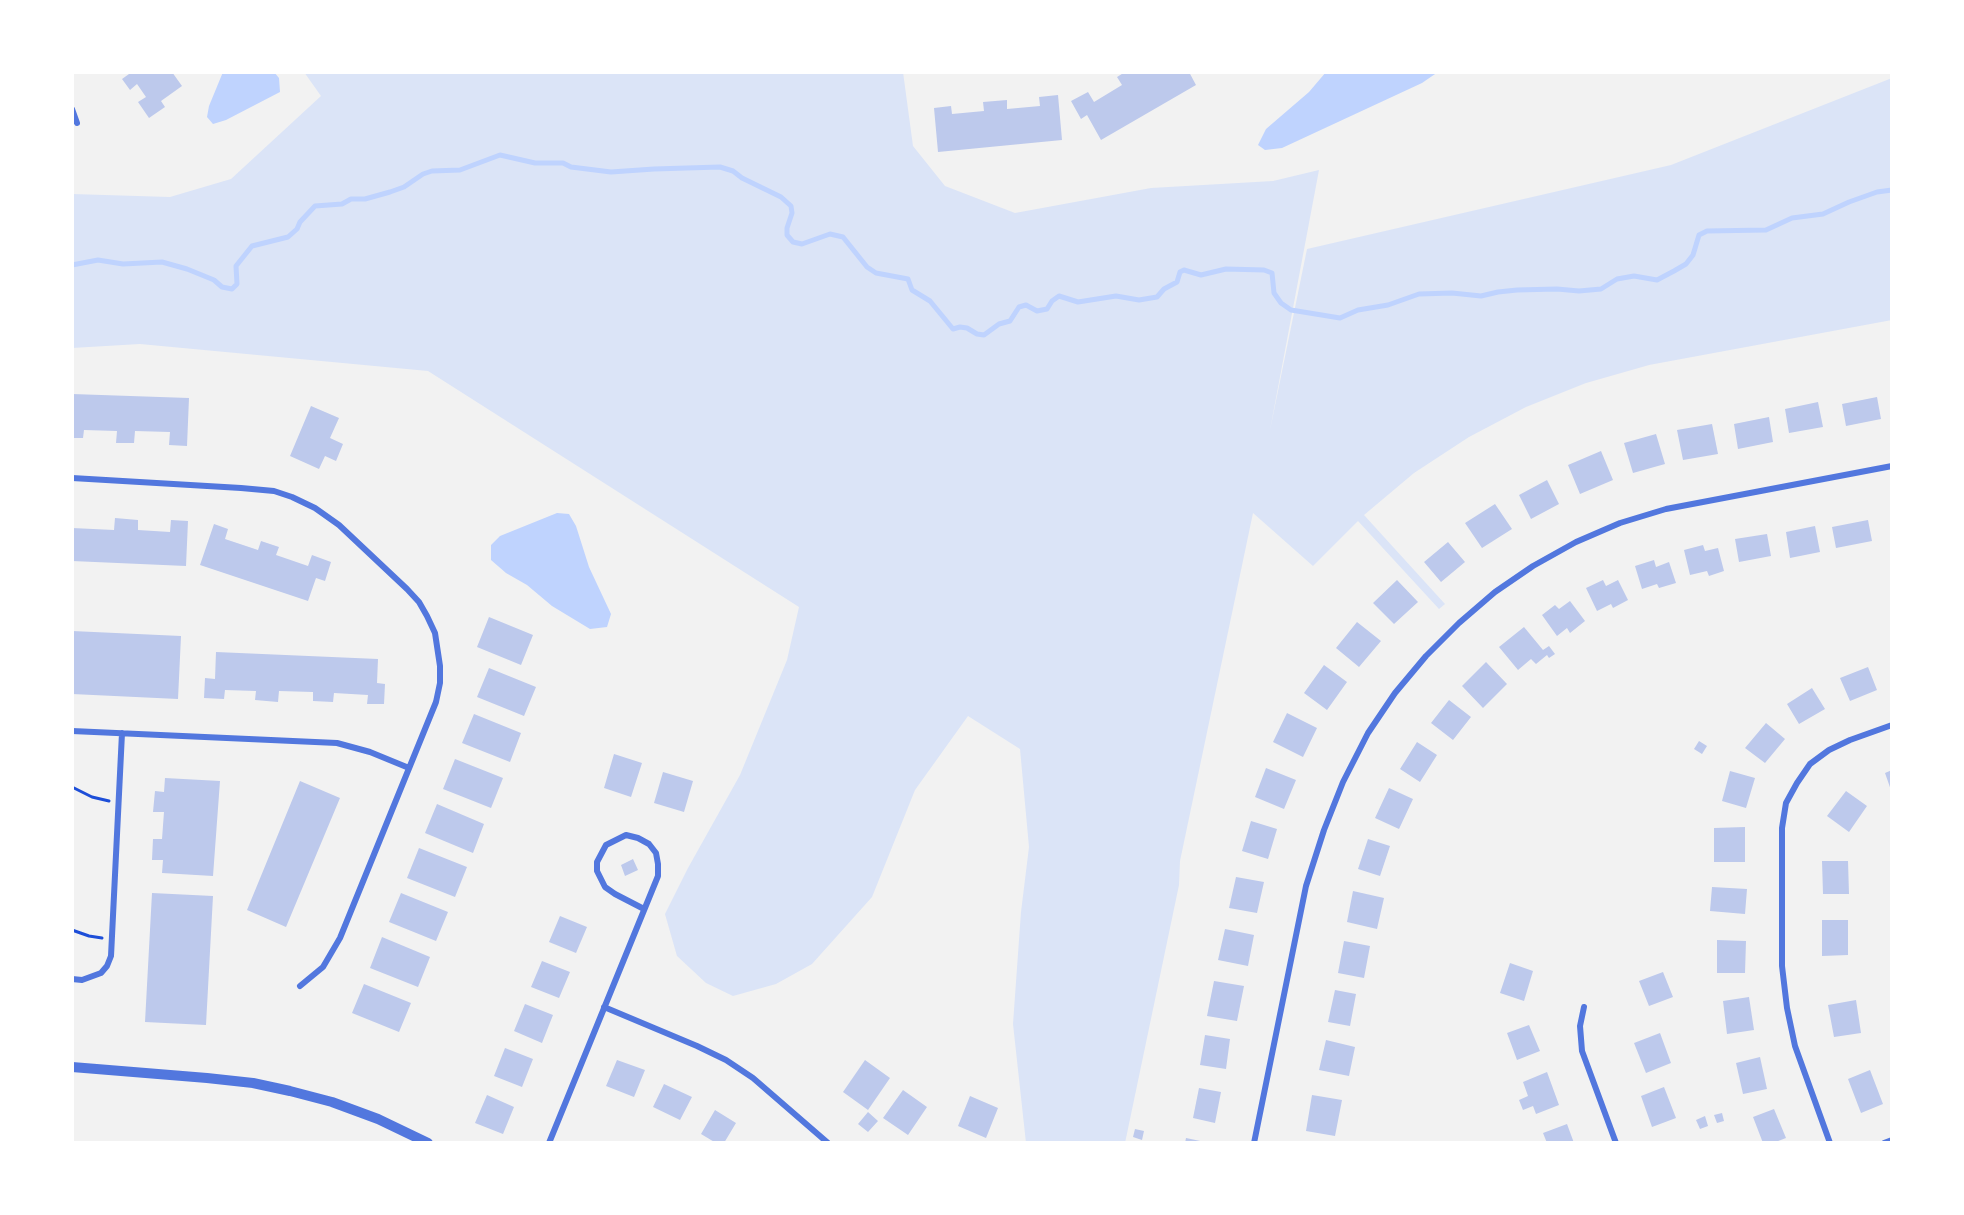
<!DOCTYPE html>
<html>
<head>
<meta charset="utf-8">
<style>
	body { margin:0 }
	#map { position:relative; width:1964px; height:1215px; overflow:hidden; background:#f2f2f2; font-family:"IBM Plex Sans",sans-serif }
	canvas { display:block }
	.frame { position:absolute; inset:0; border:74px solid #fff; pointer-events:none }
</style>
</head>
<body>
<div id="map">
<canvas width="1964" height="1215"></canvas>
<div class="frame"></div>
</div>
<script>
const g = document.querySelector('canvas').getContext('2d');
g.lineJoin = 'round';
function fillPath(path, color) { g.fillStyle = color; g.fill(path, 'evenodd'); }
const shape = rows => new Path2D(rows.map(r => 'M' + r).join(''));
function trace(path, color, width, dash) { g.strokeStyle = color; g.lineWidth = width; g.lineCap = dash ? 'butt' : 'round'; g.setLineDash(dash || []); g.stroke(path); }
fillPath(shape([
	[304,72,903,72,913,146,945,186,1015,213,1151,188,1273,181,1319,170,1270,430,1307,249,1671,165,1892,78,1892,320,1649,365,1586,383,1526,407,1469,437,1414,473,1364,515,1445,604,1439,609,1358,521,1313,566,1253,513,1180,861,1179,885,1125,1143,1026,1143,1013,1024,1021,912,1029,847,1020,749,968,716,915,790,872,897,812,964,776,984,733,996,706,983,677,956,665,914,688,868,740,775,787,660,799,607,428,371,140,344,72,348,72,194,170,197,231,179,321,96]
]), '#dbe4f7');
fillPath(shape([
	[223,72,274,72,279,78,280,92,226,120,213,124,207,117,209,106],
	[1326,72,1438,72,1422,83,1282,148,1265,150,1258,145,1266,129,1309,92],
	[557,513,569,514,576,526,589,567,611,614,607,627,590,629,552,606,527,585,506,573,491,560,491,545,500,536]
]), '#bfd3fe');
trace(shape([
	[72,265,98,260,123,264,162,262,187,269,214,280,222,287,232,289,237,284,236,266,252,246,288,237,297,229,300,222,315,206,342,204,351,199,365,199,390,192,404,187,423,174,432,171,460,170,500,155,535,163,563,163,571,167,611,172,654,169,720,167,733,171,742,178,781,197,791,206,792,213,787,228,787,235,793,242,802,244,830,234,843,237,867,267,876,273,908,279,912,290,930,301,953,329,960,327,967,328,977,334,984,335,999,324,1010,321,1019,307,1026,305,1037,311,1047,309,1052,301,1059,296,1078,302,1116,296,1139,300,1157,297,1164,289,1177,282,1180,272,1184,270,1201,275,1226,269,1264,270,1272,273,1274,293,1281,303,1291,310,1340,318,1358,310,1388,305,1419,294,1452,293,1481,296,1498,292,1517,290,1557,289,1579,291,1601,289,1617,279,1634,276,1657,280,1674,271,1686,264,1693,255,1699,235,1707,231,1766,230,1792,218,1823,214,1849,202,1877,192,1892,190]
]), '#bfd3fe', 5);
fillPath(shape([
	[127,72,172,72,182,86,161,101,165,107,149,118,138,102,146,97,137,84,130,90,122,79,129,74],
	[1125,72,1140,72,1141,74,1145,72,1189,72,1196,85,1101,140,1087,115,1081,119,1071,101,1088,92,1094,102,1122,85,1117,77],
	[1058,95,1062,140,938,152,934,108,951,106,952,114,984,111,983,102,1007,100,1007,109,1040,106,1039,97],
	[72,394,189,398,187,446,169,445,170,432,135,431,134,443,116,443,117,431,84,430,83,438,72,438],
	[1877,397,1881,419,1846,426,1842,404],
	[1818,402,1823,427,1789,433,1785,409],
	[311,406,339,418,330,438,343,444,336,461,325,456,319,469,290,456],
	[1769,417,1773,442,1738,449,1734,424],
	[1712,424,1718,454,1683,460,1677,430],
	[1656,434,1665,464,1633,473,1624,443],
	[1601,451,1613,480,1580,494,1568,465],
	[1547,480,1559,504,1531,519,1519,495],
	[1495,504,1512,529,1482,548,1465,523],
	[115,518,138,520,138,530,170,532,171,520,188,521,186,566,72,561,72,528,114,530],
	[1868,520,1872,541,1836,548,1832,527],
	[214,524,228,529,225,539,258,550,261,541,279,547,276,555,308,566,312,555,331,562,325,581,316,578,308,601,200,565],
	[1815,526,1820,552,1790,558,1786,532],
	[1767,534,1771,556,1739,562,1735,539],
	[1448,542,1465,562,1441,582,1424,562],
	[1703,545,1705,551,1718,548,1724,571,1709,576,1707,571,1690,575,1684,550],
	[1654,560,1656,567,1669,562,1676,583,1659,588,1657,584,1642,589,1635,566],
	[1397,580,1418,602,1394,624,1373,603],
	[1603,580,1606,586,1618,580,1628,600,1613,608,1611,604,1597,611,1586,588],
	[1570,601,1585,621,1570,633,1567,628,1557,636,1542,615,1555,605,1559,609],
	[489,617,533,635,521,665,477,647],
	[1357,622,1381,641,1359,667,1336,648],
	[1524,627,1543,650,1549,646,1555,654,1549,658,1547,655,1536,664,1531,659,1518,670,1499,647],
	[72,631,181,636,178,699,72,694],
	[216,652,378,659,377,683,385,684,384,704,367,704,368,695,334,693,333,702,313,701,313,692,279,691,278,702,255,700,256,691,225,690,224,699,204,698,205,678,215,679],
	[1486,662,1507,684,1483,708,1462,686],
	[1324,665,1347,682,1327,710,1304,693],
	[1868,667,1877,690,1850,701,1840,678],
	[489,668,536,687,524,716,477,697],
	[1812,688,1825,709,1799,724,1787,704],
	[1449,700,1471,717,1453,740,1431,723],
	[1287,713,1317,728,1303,757,1273,742],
	[474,714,521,733,510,762,462,743],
	[1766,723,1785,739,1765,763,1745,748],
	[1699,741,1707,746,1702,754,1694,749],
	[1417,742,1437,755,1420,782,1400,769],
	[614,754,642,763,631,797,604,788],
	[455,759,503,778,491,808,443,789],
	[1266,768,1296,780,1284,809,1255,797],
	[1892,770,1892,793,1885,773],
	[1730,771,1755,778,1746,808,1722,801],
	[663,772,693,781,684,812,654,803],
	[165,778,220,781,213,876,162,873,163,860,152,860,153,839,162,839,164,812,153,812,155,791,164,792],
	[300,781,340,798,286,927,247,910],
	[1389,788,1413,799,1399,829,1375,818],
	[1846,791,1867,806,1849,832,1827,816],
	[437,804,484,824,473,853,425,833],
	[1251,821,1277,829,1268,859,1242,851],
	[1745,827,1745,862,1714,862,1714,828],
	[1368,839,1390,846,1380,876,1358,869],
	[419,848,467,867,455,897,407,878],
	[633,859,638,870,625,876,621,865],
	[1822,861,1848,861,1849,894,1823,894],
	[1236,877,1264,882,1257,913,1229,908],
	[1712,887,1747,889,1745,914,1710,911],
	[1353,891,1384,898,1377,929,1347,922],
	[152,893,213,896,206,1025,145,1022],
	[401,893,448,912,436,941,389,922],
	[560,916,587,927,576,953,549,942],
	[1822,920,1848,920,1848,955,1822,956],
	[1225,929,1254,935,1248,966,1218,960],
	[382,937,430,957,418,987,370,968],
	[1717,940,1746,941,1745,973,1717,973],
	[1344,941,1370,946,1364,978,1338,973],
	[542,961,570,972,559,998,531,987],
	[1510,963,1533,971,1524,1001,1500,993],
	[1663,972,1673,997,1649,1006,1639,981],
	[1214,981,1244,986,1237,1021,1207,1016],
	[364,984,411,1003,399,1032,352,1013],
	[1335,990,1356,994,1350,1026,1328,1022],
	[1749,997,1754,1030,1727,1034,1723,1001],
	[1856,1000,1861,1033,1834,1037,1828,1005],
	[525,1004,553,1015,542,1043,514,1031],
	[1529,1025,1540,1051,1517,1060,1507,1033],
	[1660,1033,1671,1063,1646,1073,1634,1043],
	[1205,1035,1230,1039,1226,1069,1200,1065],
	[1326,1040,1355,1047,1349,1076,1319,1070],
	[505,1048,533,1059,522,1087,494,1076],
	[1760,1057,1767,1089,1743,1094,1736,1063],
	[617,1060,645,1070,634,1097,606,1086],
	[865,1060,890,1078,868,1110,843,1092],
	[1870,1070,1883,1104,1861,1113,1848,1079],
	[1547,1072,1559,1105,1536,1114,1533,1106,1523,1110,1519,1100,1528,1096,1523,1082],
	[664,1084,692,1097,680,1120,653,1107],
	[1664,1087,1676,1118,1652,1127,1641,1096],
	[1199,1088,1221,1092,1215,1123,1193,1118],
	[903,1090,927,1107,908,1135,883,1118],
	[487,1095,514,1107,503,1134,475,1123],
	[1312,1095,1342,1100,1335,1136,1306,1131],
	[970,1096,998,1108,986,1138,958,1126],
	[1774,1109,1786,1138,1773,1143,1763,1143,1753,1117],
	[715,1110,736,1123,724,1143,716,1143,701,1134],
	[868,1112,878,1121,868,1132,858,1124],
	[1722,1113,1724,1121,1717,1123,1714,1115],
	[1705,1116,1708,1126,1700,1129,1696,1120],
	[1567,1124,1574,1143,1547,1143,1543,1133],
	[1135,1129,1144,1131,1142,1140,1133,1137],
	[1186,1138,1205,1142,1205,1143,1185,1143]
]), '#bdc9ec');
trace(shape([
	[72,787,92,797,109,801],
	[72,930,89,936,102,938]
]), '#1d4ed8', 3);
trace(shape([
	[72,109,77,123],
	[72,478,241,488,274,491,292,497,315,508,339,525,407,589,419,602,427,616,435,633,440,666,440,683,436,702,340,938,323,967,300,986],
	[72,731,337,743,370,752,409,768],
	[72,979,82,980,101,973,107,966,111,956,122,733],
	[604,1007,697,1046,726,1060,753,1078,828,1143],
	[1584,1007,1580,1026,1582,1051,1616,1143],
	[549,1143,658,876,658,864,656,853,649,844,638,838,626,835,606,845,597,862,597,871,605,887,615,894,644,909],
	[1254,1143,1306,886,1324,830,1343,782,1368,733,1395,693,1426,656,1459,623,1495,592,1533,566,1576,542,1620,523,1666,509,1892,466],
	[1830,1143,1795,1046,1787,1008,1782,966,1782,828,1786,803,1797,783,1810,764,1829,750,1850,740,1892,725],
	[1884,1143,1892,1140]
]), '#5277de', 6);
trace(shape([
	[72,1067,207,1078,253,1083,290,1091,332,1102,378,1119,428,1143]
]), '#5277de', 10);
</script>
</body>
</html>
